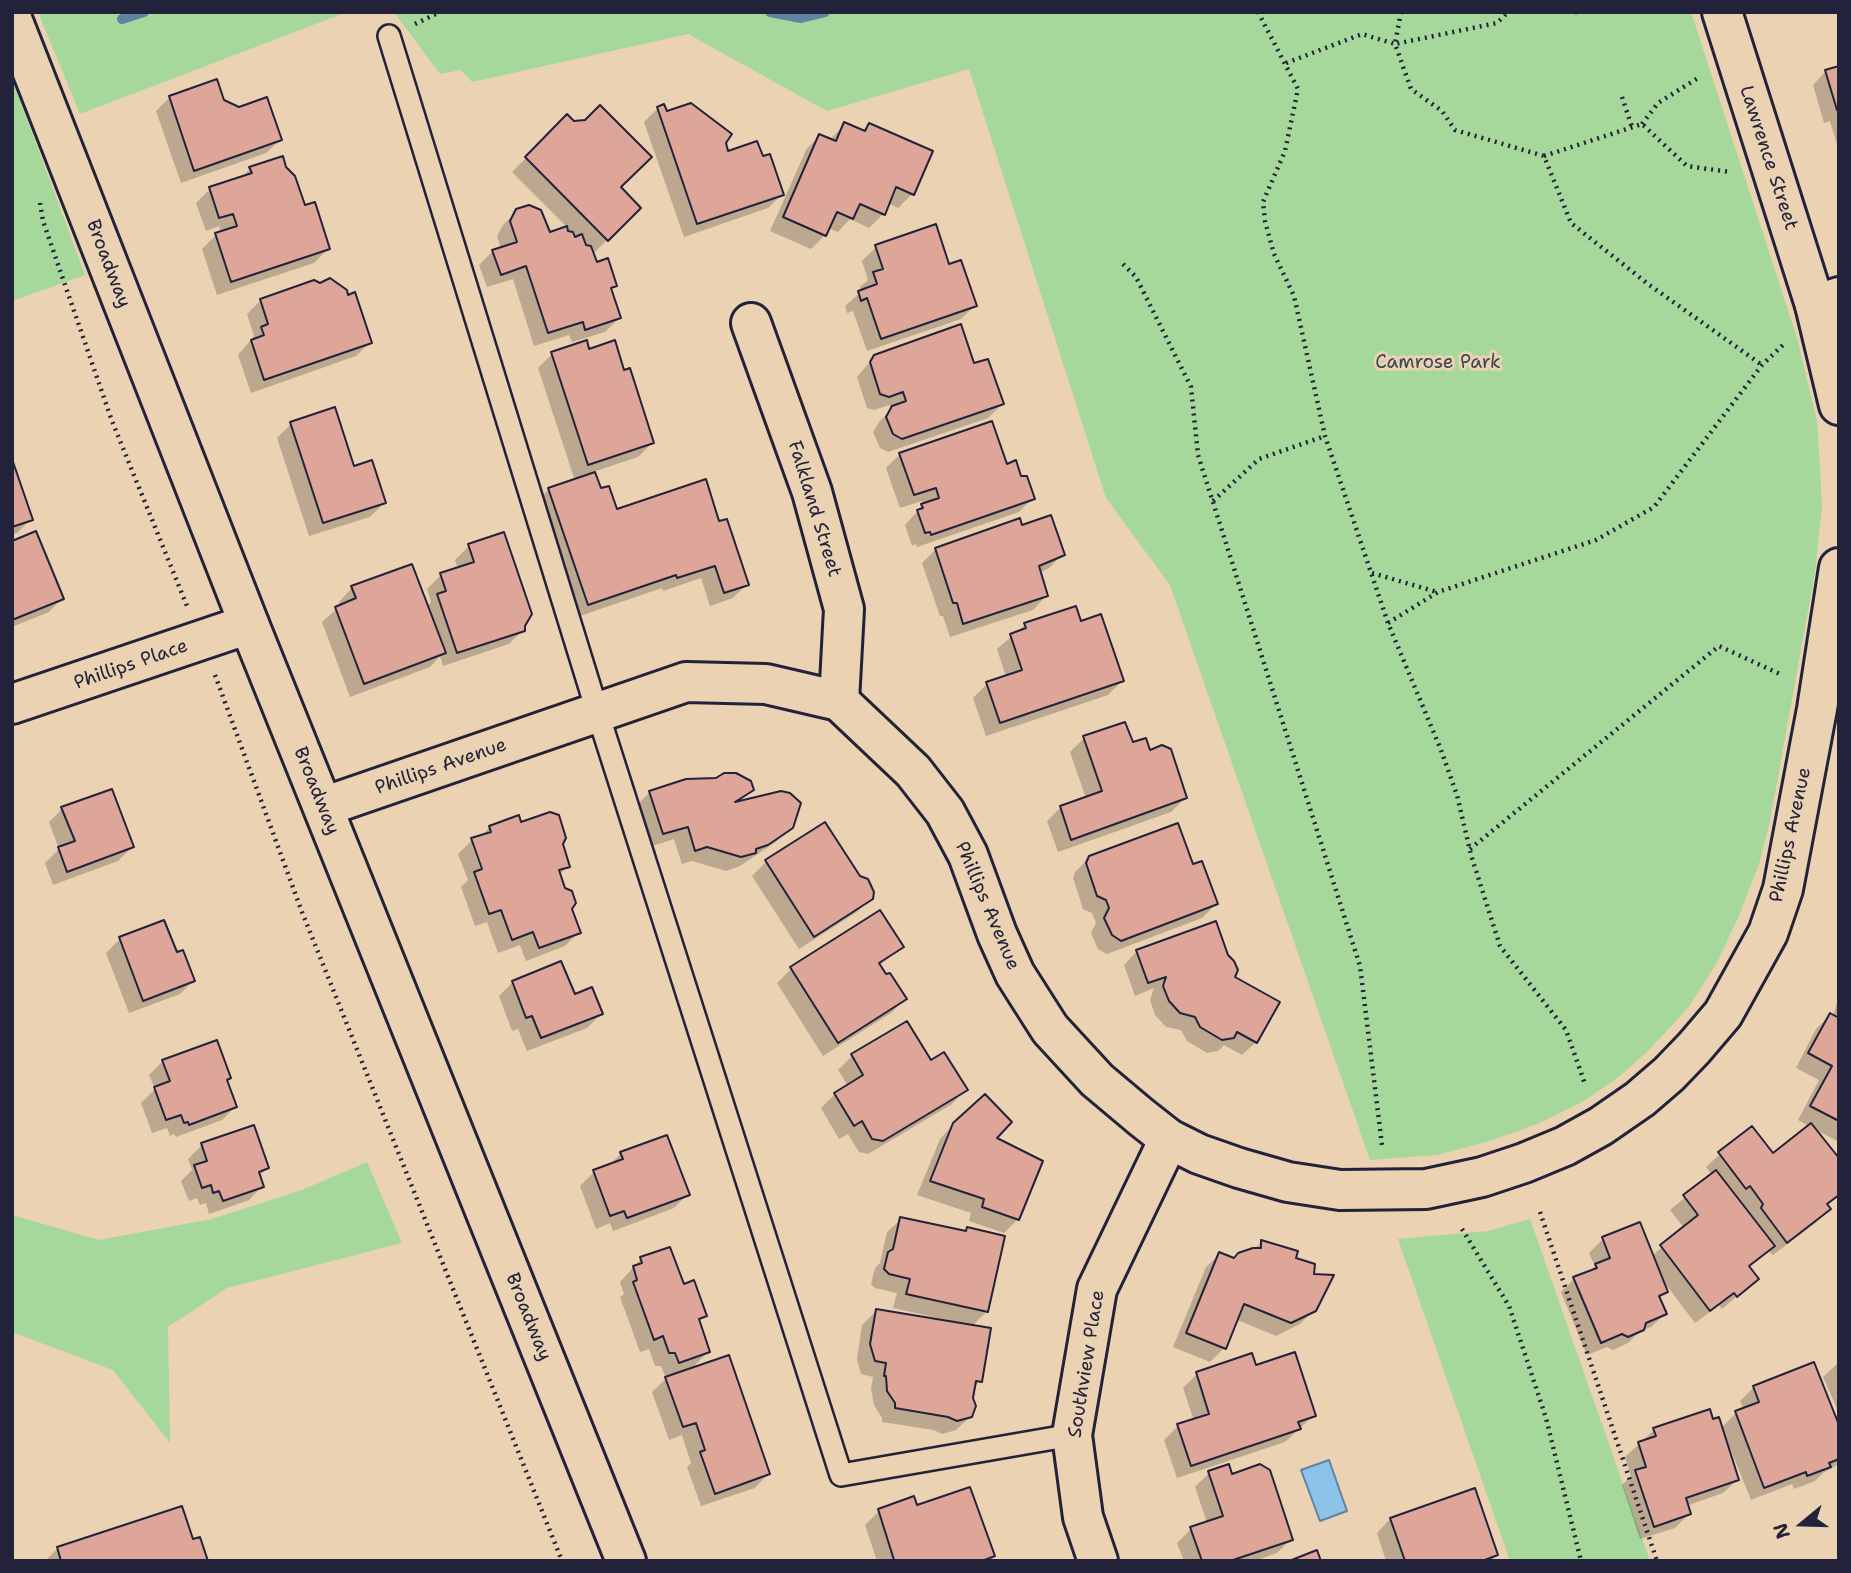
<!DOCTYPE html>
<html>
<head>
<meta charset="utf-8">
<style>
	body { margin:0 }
	#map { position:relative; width:1851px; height:1573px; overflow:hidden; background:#ead2b2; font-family:"Shantell Sans",sans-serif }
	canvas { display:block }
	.frame { position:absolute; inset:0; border:14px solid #22223b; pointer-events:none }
	.north { position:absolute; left:1767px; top:1489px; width:70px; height:70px; -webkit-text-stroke:5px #ead2b2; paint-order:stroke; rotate:251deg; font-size:19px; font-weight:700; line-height:28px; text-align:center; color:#22223b }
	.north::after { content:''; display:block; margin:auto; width:24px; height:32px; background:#22223b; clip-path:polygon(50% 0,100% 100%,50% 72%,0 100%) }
</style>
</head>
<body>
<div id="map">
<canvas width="1851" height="1573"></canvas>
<div class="frame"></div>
<div class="north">N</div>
</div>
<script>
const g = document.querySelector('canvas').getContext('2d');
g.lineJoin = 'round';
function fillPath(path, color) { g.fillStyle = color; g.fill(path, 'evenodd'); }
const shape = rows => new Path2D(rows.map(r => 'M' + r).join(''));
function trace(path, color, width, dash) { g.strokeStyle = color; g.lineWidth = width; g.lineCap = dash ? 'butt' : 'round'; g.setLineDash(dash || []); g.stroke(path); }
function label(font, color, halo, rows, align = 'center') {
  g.font = font + ' "Shantell Sans",sans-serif'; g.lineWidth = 6; g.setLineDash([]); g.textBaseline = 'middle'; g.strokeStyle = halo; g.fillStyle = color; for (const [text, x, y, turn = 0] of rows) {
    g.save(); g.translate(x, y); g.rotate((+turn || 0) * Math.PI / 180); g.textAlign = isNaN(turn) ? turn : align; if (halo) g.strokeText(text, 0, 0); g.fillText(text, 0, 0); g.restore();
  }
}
fillPath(shape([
	[38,12,347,12,80,114],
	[394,12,1691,12,1797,338,1817,421,1822,506,1815,572,1770,821,1759,864,1739,916,1716,964,1688,1008,1647,1052,1616,1079,1582,1102,1537,1124,1490,1141,1437,1155,1370,1160,1170,585,1106,498,969,69,827,111,688,34,472,82,461,70,440,74],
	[12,79,85,275,12,301],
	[367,1162,402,1243,227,1288,168,1327,170,1443,113,1370,12,1332,12,1215,99,1240,212,1219,302,1190],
	[1530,1219,1650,1561,1510,1561,1398,1239,1488,1231]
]), '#a5d89a');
const water = shape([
	[1329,1460,1347,1511,1320,1521,1301,1470,1329,1460]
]);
fillPath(water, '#8bc3e9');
trace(water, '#6183a3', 2);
fillPath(shape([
	[1839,68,1839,151,1830,121,1824,123,1813,85,1826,71],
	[170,97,222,101,280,140,266,153,181,183,156,111],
	[658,108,724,143,727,153,782,194,768,208,684,237,644,122],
	[567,117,619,187,639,208,593,254,596,264,615,286,610,290,619,318,605,332,572,342,569,335,534,346,513,279,487,287,479,265,493,251,501,249,497,236,503,225,517,211,549,234,567,227,512,172],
	[845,124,862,132,869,125,912,194,898,208,888,203,883,214,869,228,850,219,838,232,828,228,825,235,811,249,770,231,806,150,819,136,830,140],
	[285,168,291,172,304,207,328,249,314,263,217,295,202,249,216,235,221,233,219,226,206,231,196,203,210,189,240,179,250,169],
	[934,226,948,266,975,305,961,319,867,351,853,311,847,313,845,306,862,291,860,287,868,280,862,261,876,247],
	[261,300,370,342,356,356,251,393,238,355,254,336,247,314],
	[588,351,623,372,652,443,638,457,593,472,600,491,616,511,718,524,747,584,733,598,710,606,701,578,663,591,662,588,574,618,536,503,549,489,575,481,538,368,552,354],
	[875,356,973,366,1002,404,988,418,888,452,880,448,873,432,879,422,891,410,889,405,874,410,867,408,857,377],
	[291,424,353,469,384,503,370,517,309,536,277,438],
	[900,454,1006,466,1019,477,1033,498,1019,512,917,547,916,544,912,546,905,525,923,505,922,501,900,508,886,468],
	[12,465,31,519,17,533,12,535],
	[1021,528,1063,554,1049,568,1039,573,1046,596,1033,610,950,637,943,616,940,616,922,563,936,549],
	[12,543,62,598,49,612,12,627],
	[469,546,523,630,509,644,443,666,440,656,430,667,350,697,322,622,340,606,339,602,352,588,427,607,431,602,427,589,441,575,458,569,455,560],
	[1080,623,1122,681,1108,695,986,736,973,698,987,684,1006,677,997,649,1025,625],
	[1084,738,1131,745,1148,752,1185,798,1171,812,1058,852,1047,821,1061,807,1086,798,1070,752],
	[752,789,738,803,791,827,777,841,740,866,726,871,692,861,682,864,674,839,649,847,636,806,650,792],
	[62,809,132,847,118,861,53,885,45,863,59,849,49,822],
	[520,824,561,844,568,866,559,875,579,932,565,946,526,961,520,945,498,953,487,922,475,926,461,887,468,880,458,854,472,840,480,837,490,827],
	[472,845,476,845,487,876,484,878],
	[824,824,871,898,857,912,799,949,752,876,766,862],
	[1090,857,1192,866,1216,904,1202,918,1107,954,1098,949,1091,933,1096,923,1092,913,1083,909,1073,878,1075,872],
	[880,912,902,947,879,966,905,999,891,1013,823,1056,777,983,791,969],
	[120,939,176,955,193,981,180,994,129,1013,106,953],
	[1137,951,1233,977,1256,1042,1242,1055,1224,1045,1218,1051,1207,1053,1187,1041,1181,1030,1166,1027,1155,1015,1150,1000,1154,988,1135,996,1124,965],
	[513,982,574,997,601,1014,587,1028,527,1051,518,1029,512,1031,499,996],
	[1839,996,1839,1142,1814,1129,1839,1161,1839,1196,1826,1206,1828,1209,1815,1223,1773,1255,1768,1250,1748,1268,1757,1279,1722,1309,1719,1305,1695,1323,1664,1282,1666,1291,1659,1299,1665,1314,1651,1327,1639,1332,1628,1343,1613,1350,1607,1347,1587,1355,1561,1292,1574,1279,1589,1273,1595,1266,1589,1253,1603,1239,1652,1256,1684,1228,1670,1210,1712,1175,1706,1167,1720,1154,1772,1155,1809,1126,1798,1120,1819,1080,1796,1068,1816,1029,1830,1015,1833,1017],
	[907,1023,930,1062,965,1090,952,1104,868,1154,859,1152,848,1134,839,1139,821,1108,835,1094,848,1086,838,1070,852,1056],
	[163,1061,226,1081,235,1107,222,1120,176,1137,174,1134,170,1136,167,1128,152,1133,141,1103,155,1089,149,1075],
	[954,1124,994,1138,1018,1219,1004,1233,969,1221,971,1213,917,1195,940,1139],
	[202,1145,267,1168,259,1176,262,1186,249,1200,209,1214,206,1203,200,1205,197,1198,189,1201,181,1181,192,1170,188,1159],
	[621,1153,688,1194,674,1208,613,1231,610,1223,596,1229,580,1186,594,1172,608,1167],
	[901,1219,964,1233,967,1229,986,1312,971,1327,980,1381,973,1388,971,1416,956,1430,942,1434,934,1430,882,1422,882,1418,874,1405,871,1389,873,1377,861,1374,857,1359,862,1325,876,1311,947,1323,947,1320,893,1308,897,1293,875,1288,871,1284,875,1268,880,1263,887,1232],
	[1262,1242,1294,1259,1312,1276,1314,1310,1300,1324,1276,1336,1235,1319,1224,1348,1210,1362,1173,1347,1206,1267,1220,1254,1234,1260,1254,1249],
	[641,1259,683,1286,705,1316,698,1322,708,1352,690,1370,768,1474,755,1488,701,1506,687,1467,691,1463,682,1435,669,1440,652,1392,671,1374,665,1376,661,1366,655,1366,649,1349,640,1352,620,1297,624,1294,620,1282],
	[1839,1362,1839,1413,1823,1377],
	[1254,1367,1314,1415,1285,1442,1177,1478,1164,1440,1178,1426,1194,1421,1183,1388,1197,1374],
	[1754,1387,1839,1430,1839,1464,1823,1473,1815,1481,1794,1489,1792,1484,1751,1500,1730,1448,1727,1449,1737,1480,1723,1493,1686,1506,1689,1514,1675,1528,1640,1539,1622,1485,1631,1476,1625,1457,1654,1430,1712,1422,1721,1428,1736,1413,1744,1410,1740,1401],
	[1209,1473,1231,1476,1291,1539,1277,1553,1254,1561,1184,1561,1177,1543,1191,1529,1207,1523,1195,1487],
	[916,1508,993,1556,988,1561,877,1561,865,1525,879,1511],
	[1390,1519,1496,1555,1490,1561,1386,1561,1377,1533],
	[192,1541,206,1561,45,1561,58,1548]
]), '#0003');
trace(shape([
	[770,12,801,18,825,12],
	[122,19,144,12]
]), '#6183a3', 10);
const building = shape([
	[1839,66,1839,110,1837,110,1825,70,1839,66],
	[217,79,224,100,239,107,267,97,282,140,194,171,169,96,217,79],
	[691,103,732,134,726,143,728,151,757,141,763,156,770,154,784,195,697,224,657,107,664,104,667,111,691,103],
	[600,105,652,157,621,187,641,208,608,241,525,157,567,114,574,121,585,120,600,105],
	[844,122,865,131,869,123,933,151,914,195,896,187,885,215,860,204,853,219,837,212,826,236,783,217,819,134,836,141,844,122],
	[283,156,286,167,295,176,305,205,315,202,330,249,231,282,215,233,237,226,233,214,219,218,209,187,252,173,249,167,283,156],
	[529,205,541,210,550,232,567,226,568,231,573,232,575,237,582,234,586,245,591,246,597,262,608,258,617,286,611,288,621,318,585,330,583,322,548,333,526,266,501,275,492,250,517,242,510,221,516,209,529,205],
	[936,224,949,264,961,260,977,306,881,339,867,298,861,301,858,291,877,284,873,272,883,269,875,245,936,224],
	[330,278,347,290,348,295,355,292,372,343,264,380,251,340,264,335,261,327,268,324,260,299,314,280,320,283,330,278],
	[961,324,974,363,988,359,1004,404,902,439,893,434,886,417,892,406,906,401,903,392,889,397,880,394,870,362,874,355,961,324],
	[587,340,589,349,615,340,624,370,630,368,654,443,588,465,551,352,587,340],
	[335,407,354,466,372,460,386,503,323,523,290,422,335,407],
	[992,421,1007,464,1016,460,1021,476,1027,476,1035,499,931,535,930,532,925,533,917,510,923,508,921,504,939,498,936,488,914,495,899,453,992,421],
	[12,459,33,520,12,527,12,459],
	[595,472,601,488,609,486,617,509,706,479,719,521,727,519,749,585,724,593,715,566,677,578,676,575,588,605,548,488,595,472],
	[1051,515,1065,555,1039,566,1048,596,963,624,957,603,953,603,935,548,1020,518,1022,525,1051,515],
	[36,531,64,599,12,620,12,541,36,531],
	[504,532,532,614,525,626,525,631,457,653,437,594,446,591,440,573,474,562,468,544,504,532],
	[412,564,446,653,364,684,335,607,356,598,351,586,412,564],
	[1076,606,1081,621,1101,614,1124,681,1000,723,986,682,1022,670,1010,634,1026,628,1024,623,1076,606],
	[1125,722,1133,742,1146,738,1150,750,1162,745,1171,749,1187,798,1071,840,1060,806,1102,791,1083,736,1125,722],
	[724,773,736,773,751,781,754,790,735,802,781,791,790,793,801,803,793,828,768,845,756,849,756,853,741,857,707,847,695,851,688,827,663,834,649,791,686,779,716,778,724,773],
	[112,789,134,847,67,872,58,847,75,841,61,807,112,789],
	[550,812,559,815,566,838,563,844,570,867,559,870,565,888,572,891,576,903,572,909,581,933,539,948,533,932,512,940,501,910,489,914,474,872,482,869,471,838,491,832,489,826,519,815,521,822,550,812],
	[825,822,860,876,868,879,874,892,873,899,814,937,765,860,825,822],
	[1178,823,1193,864,1202,861,1218,904,1121,941,1112,935,1104,918,1109,908,1106,900,1097,896,1086,863,1089,856,1178,823],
	[880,910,904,947,879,963,886,974,890,973,907,999,838,1043,790,967,880,910],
	[164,920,177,952,183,950,195,981,143,1001,119,937,164,920],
	[1216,921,1228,955,1234,961,1238,970,1235,977,1280,1002,1257,1043,1237,1032,1234,1038,1222,1040,1200,1027,1195,1017,1180,1013,1169,1001,1163,986,1166,977,1148,983,1136,950,1216,921],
	[561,961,575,994,592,987,603,1014,541,1038,532,1016,526,1018,512,981,561,961],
	[1830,1013,1839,1018,1839,1121,1810,1106,1832,1066,1808,1053,1830,1013],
	[907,1021,931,1060,944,1052,968,1090,883,1141,872,1139,862,1121,854,1126,834,1093,863,1075,851,1054,907,1021],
	[217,1040,231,1078,227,1080,237,1107,189,1125,188,1122,184,1123,181,1115,166,1120,154,1087,170,1081,162,1060,217,1040],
	[985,1094,1012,1122,997,1138,1043,1161,1019,1220,982,1207,984,1199,930,1181,953,1123,985,1094],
	[1811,1123,1839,1158,1839,1195,1827,1204,1831,1209,1787,1243,1761,1208,1763,1204,1750,1186,1746,1189,1718,1152,1752,1126,1773,1153,1811,1123],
	[254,1125,269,1168,259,1172,264,1187,223,1201,219,1191,213,1193,211,1185,202,1188,194,1165,207,1161,201,1143,254,1125],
	[667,1135,690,1195,627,1218,624,1211,610,1216,593,1170,623,1159,620,1152,667,1135],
	[1716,1170,1775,1246,1749,1266,1759,1279,1737,1297,1734,1293,1710,1311,1660,1245,1698,1215,1683,1195,1716,1170],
	[900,1217,966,1231,967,1227,1005,1236,988,1312,906,1294,910,1279,889,1274,884,1269,888,1252,893,1249,900,1217],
	[1640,1222,1668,1292,1659,1296,1667,1314,1646,1323,1644,1330,1628,1337,1622,1334,1601,1343,1573,1277,1597,1268,1595,1264,1610,1258,1602,1237,1640,1222],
	[1261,1240,1298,1251,1296,1258,1315,1264,1314,1274,1334,1275,1316,1311,1291,1323,1244,1304,1226,1349,1186,1333,1219,1252,1234,1258,1238,1253,1253,1248,1261,1248,1261,1240],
	[670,1247,684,1284,694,1280,707,1316,699,1319,710,1352,679,1363,675,1353,669,1353,663,1336,654,1340,633,1282,637,1280,633,1266,642,1263,640,1257,670,1247],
	[876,1309,991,1328,982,1382,976,1381,973,1398,976,1406,972,1417,957,1421,948,1417,895,1408,895,1403,887,1391,886,1376,884,1376,886,1363,875,1361,870,1344,876,1309],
	[1295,1352,1316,1416,1298,1422,1301,1429,1191,1466,1177,1424,1209,1414,1196,1372,1252,1353,1256,1365,1295,1352],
	[729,1355,770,1474,715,1494,700,1452,705,1450,696,1423,683,1427,665,1377,729,1355],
	[1814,1362,1839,1425,1839,1459,1829,1463,1831,1467,1807,1476,1806,1472,1764,1488,1735,1411,1759,1402,1753,1386,1814,1362],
	[1710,1409,1713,1419,1719,1417,1739,1480,1686,1498,1691,1514,1654,1527,1635,1470,1646,1467,1638,1442,1656,1436,1653,1428,1710,1409],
	[1229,1464,1232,1474,1260,1464,1270,1470,1293,1540,1230,1561,1202,1561,1190,1527,1223,1516,1208,1471,1229,1464],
	[970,1487,995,1556,982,1561,894,1560,878,1509,914,1496,917,1505,970,1487],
	[1475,1488,1498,1555,1482,1561,1405,1561,1390,1518,1475,1488],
	[182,1506,193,1539,200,1537,208,1561,61,1561,57,1547,182,1506],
	[1317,1550,1321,1561,1289,1561,1317,1550]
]);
fillPath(building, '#dea599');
trace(building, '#22223b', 2);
const service = shape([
	[389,36,598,714,841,1475,1072,1435]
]);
const minor = shape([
	[1815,305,1839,297],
	[751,323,812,492,844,609,839,701],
	[12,704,249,624],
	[1098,1561,1083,1517,1072,1435,1097,1289,1169,1139]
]);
const tertiary = shape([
	[1722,12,1815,305,1839,405],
	[12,19,249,624,626,1561],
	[323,807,686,682,766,684,839,701,913,771,945,812,968,855,997,934,1015,974,1050,1029,1097,1080,1141,1117,1169,1139,1199,1154,1239,1168,1288,1182,1340,1190,1426,1189,1482,1177,1524,1163,1565,1146,1601,1126,1640,1099,1669,1074,1694,1048,1723,1014,1768,933,1783,889,1817,709,1839,568]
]);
trace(service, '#22223b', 26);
trace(minor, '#22223b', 44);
trace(tertiary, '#22223b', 44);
trace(shape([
	[1258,12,1298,89,1285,151,1263,202,1265,221,1274,254,1294,296,1325,436,1388,623,1441,750,1457,795,1471,855,1500,946,1566,1030,1585,1084],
	[1401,12,1395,44,1497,23,1508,12],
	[1577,12,1579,17],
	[415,24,440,12],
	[1286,63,1362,34,1395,44,1411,89,1442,111,1455,130,1544,156,1571,223,1648,284,1762,365],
	[1622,97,1632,127],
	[1642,124,1658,103,1698,78],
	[1544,156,1642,124,1687,166,1730,172],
	[40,203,43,221,112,421,187,606],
	[1123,264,1136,277,1191,387,1198,455,1360,966,1382,1145],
	[1213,501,1259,459,1325,436],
	[1372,573,1437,592],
	[1388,623,1438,592,1596,540,1654,507,1762,365,1786,342],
	[215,675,302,912,562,1561],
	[1470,849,1719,646,1782,675],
	[1540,1212,1657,1561],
	[1462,1229,1509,1306,1546,1418,1581,1561]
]), '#22223b', 4.5, [2, 5]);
trace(service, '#ead2b2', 21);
trace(minor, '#ead2b2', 38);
trace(tertiary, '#ead2b2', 38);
label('19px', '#22223b', '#ead2b2', [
	["Lawrence Street",1768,158,72],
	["Broadway",108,264,69],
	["Falkland Street",814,509,73],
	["Phillips Place",131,665,-19],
	["Phillips Avenue",441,767,-19],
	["Broadway",316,791,68],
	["Phillips Avenue",1791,835,-78],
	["Phillips Avenue",987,906,67],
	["Broadway",528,1317,68],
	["Southview Place",1087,1364,-81]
]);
label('19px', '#3c464e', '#ead2b2', [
	["Camrose Park",1438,363]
]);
</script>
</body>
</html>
